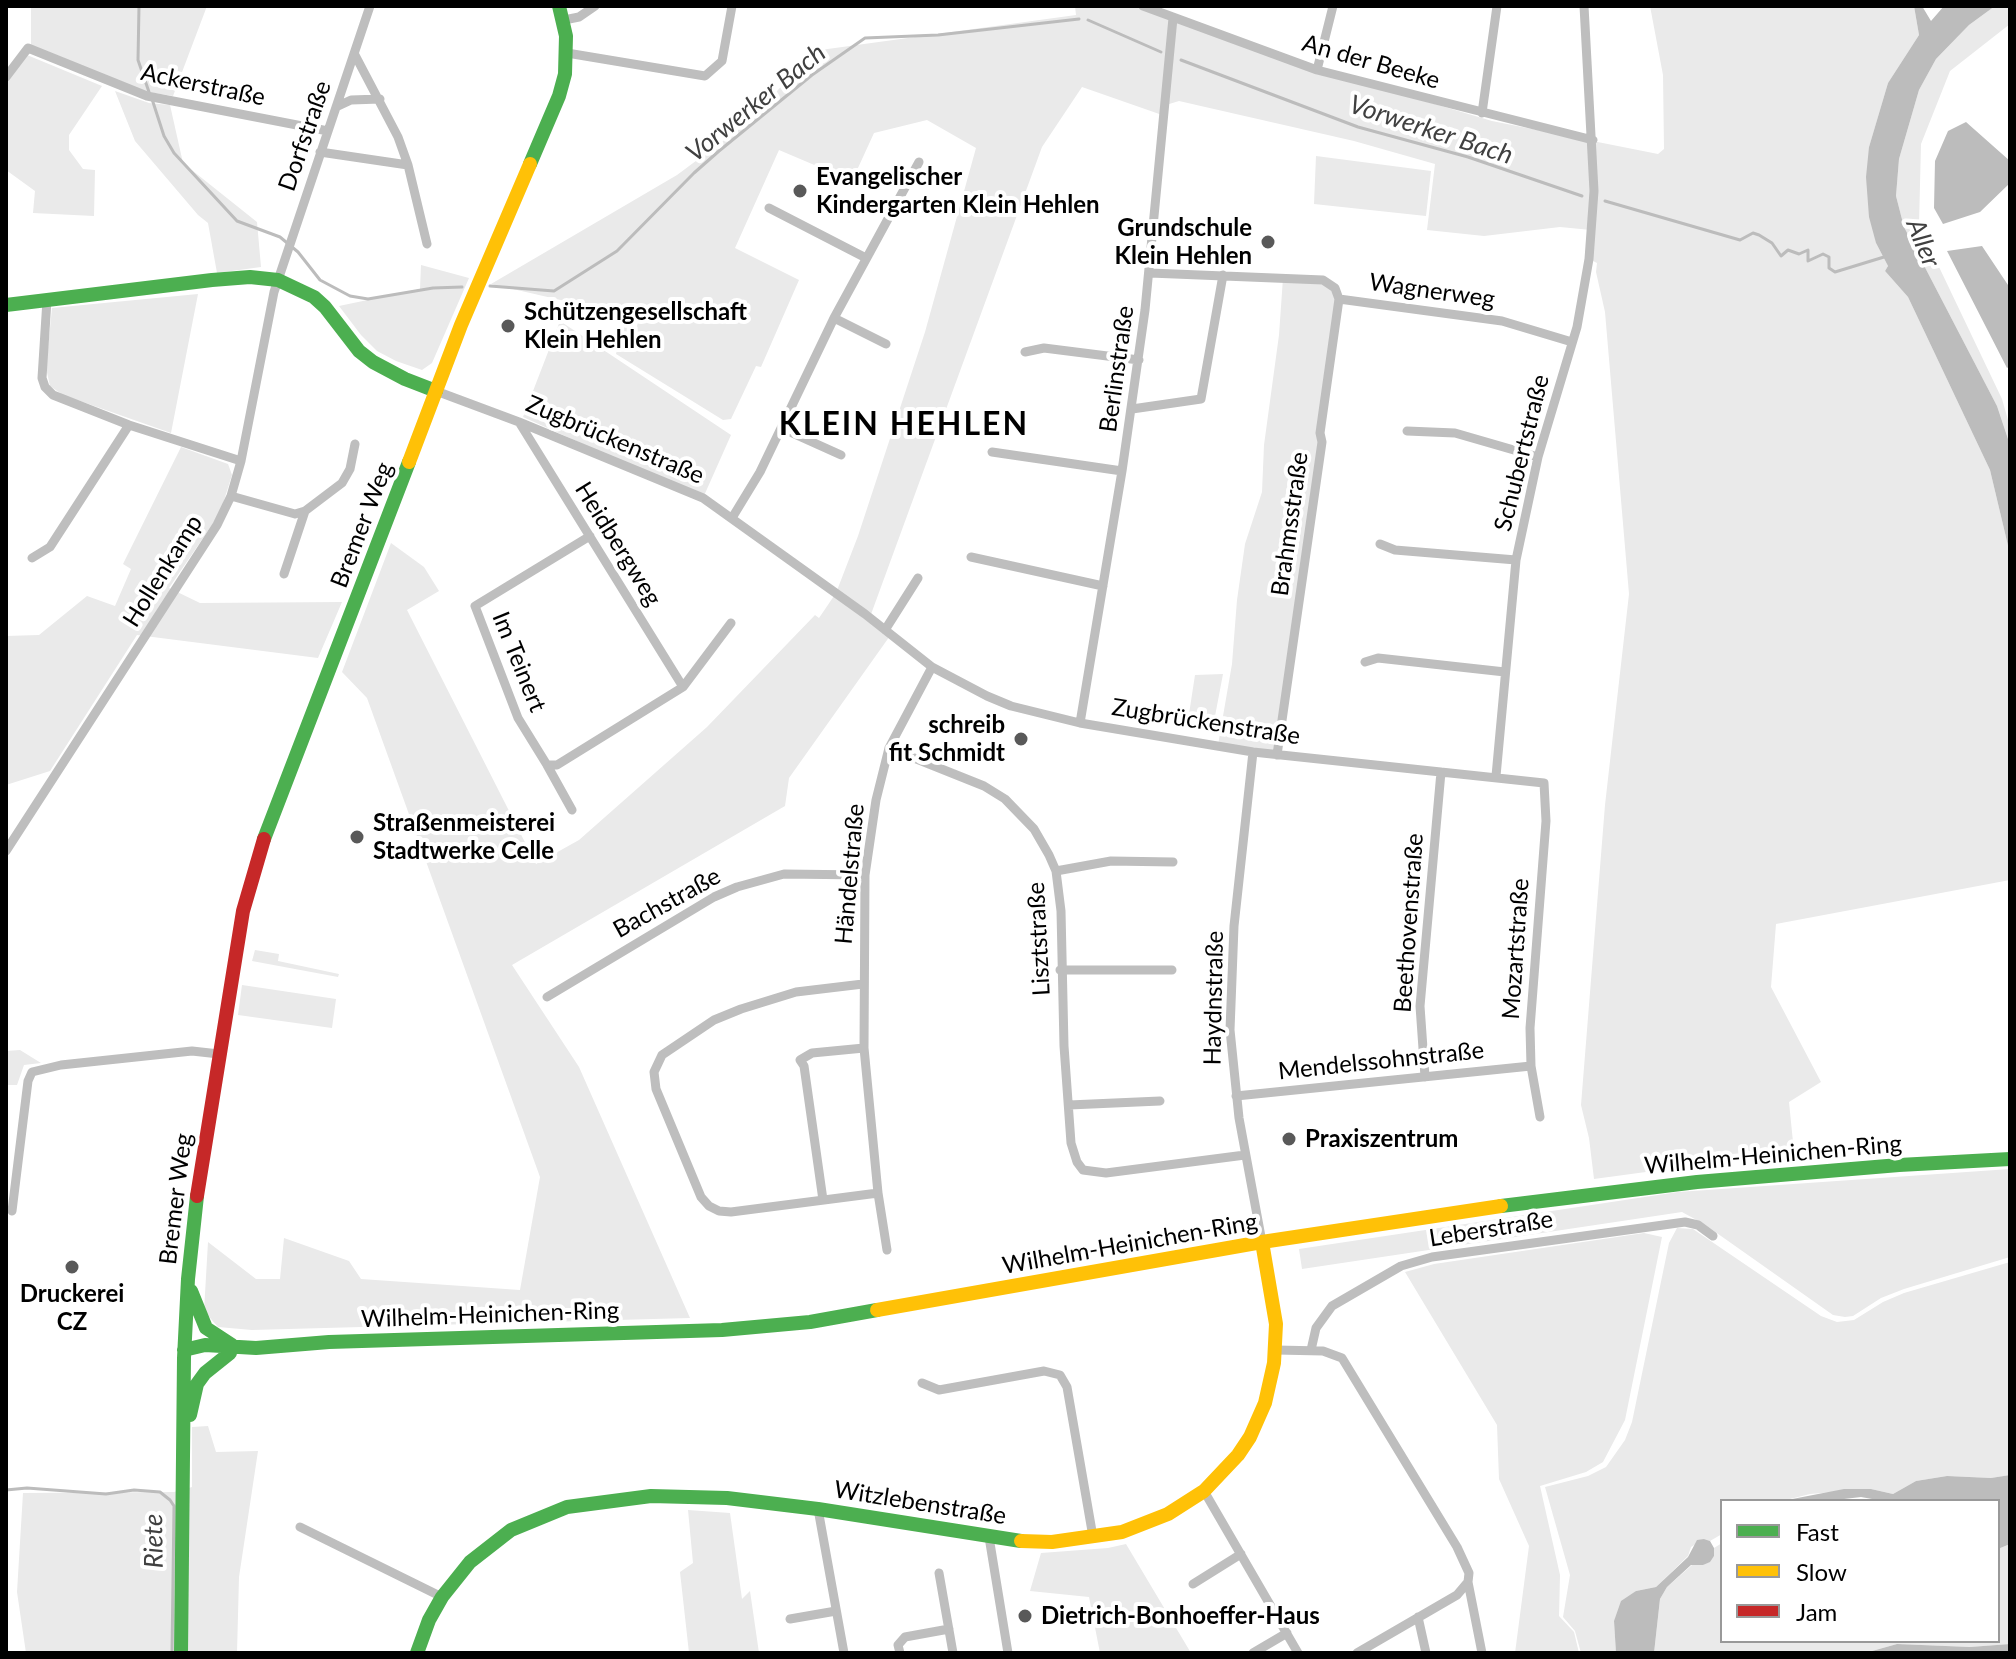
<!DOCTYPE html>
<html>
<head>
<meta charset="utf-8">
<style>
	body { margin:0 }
	#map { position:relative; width:2016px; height:1659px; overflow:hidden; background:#fff; font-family:Lato,sans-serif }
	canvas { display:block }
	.frame { position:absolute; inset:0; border:8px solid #000; pointer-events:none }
	.legend { position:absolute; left:1720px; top:1499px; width:280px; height:144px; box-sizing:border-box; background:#fff; border:2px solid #999; margin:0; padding:10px 14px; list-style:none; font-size:24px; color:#000 }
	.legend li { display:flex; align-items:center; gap:16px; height:40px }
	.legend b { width:40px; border:2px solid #999 }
</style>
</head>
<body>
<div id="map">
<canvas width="2016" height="1659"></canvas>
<div class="frame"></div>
<ul class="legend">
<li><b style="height:10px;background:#4caf50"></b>Fast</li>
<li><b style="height:10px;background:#ffc107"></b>Slow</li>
<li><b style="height:10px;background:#c62828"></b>Jam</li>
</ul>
</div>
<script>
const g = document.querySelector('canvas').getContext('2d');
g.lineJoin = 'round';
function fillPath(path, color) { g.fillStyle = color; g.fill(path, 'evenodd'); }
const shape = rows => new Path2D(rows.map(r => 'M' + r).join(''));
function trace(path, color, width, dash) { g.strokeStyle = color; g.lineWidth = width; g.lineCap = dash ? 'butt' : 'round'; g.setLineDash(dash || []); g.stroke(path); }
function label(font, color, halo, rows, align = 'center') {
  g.font = font + ' Lato,sans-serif'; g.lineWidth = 8; g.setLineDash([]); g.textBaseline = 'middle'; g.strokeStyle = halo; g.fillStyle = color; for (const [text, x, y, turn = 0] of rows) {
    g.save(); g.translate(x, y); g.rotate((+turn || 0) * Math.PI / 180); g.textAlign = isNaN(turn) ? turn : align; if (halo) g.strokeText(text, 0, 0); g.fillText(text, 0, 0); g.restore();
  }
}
fillPath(shape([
	[31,6,207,6,173,96,148,92,31,46],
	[1075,6,1143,6,1374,86,1492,121,1658,154,1664,149,1663,75,1650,6,1914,6,1919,35,1888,83,1869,147,1876,243,1888,266,1885,271,1908,297,1990,470,2010,554,2010,880,1776,924,1771,987,1821,1082,1789,1102,1794,1152,1594,1179,1589,1138,1581,1105,1605,805,1629,594,1605,312,1596,272,1597,263,1589,259,1591,230,1560,227,1484,236,1427,230,1435,164,1354,141,1179,101,1166,105,1165,116,1082,87,1042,147,870,617,892,633,789,778,785,806,512,965,579,1067,690,1318,252,1330,218,1327,204,1311,208,1242,256,1279,280,1279,284,1238,349,1261,361,1279,520,1290,540,1177,367,698,342,672,391,543,424,567,439,591,407,610,536,864,579,840,707,727,815,615,819,618,836,593,858,536,925,332,976,148,927,120,874,133,852,181,779,150,735,248,799,280,761,367,756,366,731,419,723,420,616,354,623,326,636,330,639,318,491,284,677,175,751,120,813,51,1076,15],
	[1995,6,2010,6,2010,24,1950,71,1921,144,1919,225,2002,399,2010,427,2010,445,1997,406,1904,227,1896,196,1899,159,1919,90,1936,59,1969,25],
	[27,55,102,86,69,135,69,150,83,169,95,170,94,216,33,213,35,191,6,170,6,82],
	[115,91,149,103,170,105,183,163,257,222,261,267,217,273,208,223,198,215,135,141],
	[1316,156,1431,171,1426,216,1314,204],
	[421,265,469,278,432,363,422,370,396,361,377,351,361,335,339,306,420,289],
	[1283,278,1323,280,1339,299,1277,755,1218,745,1232,664,1237,600,1245,544,1262,492,1264,445,1279,335],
	[198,294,171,433,63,395,50,386,46,368,52,308],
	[560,321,731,435,703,498,523,417],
	[181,447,228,464,232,475,220,513,169,588,200,603,342,602,318,658,137,635,50,771,6,785,6,636,39,635,87,596,115,606,131,569,123,564],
	[1223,674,1212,732,1187,727,1195,675],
	[255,950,279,954,278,961,339,974,338,977,252,961],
	[242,985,336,999,332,1028,238,1015],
	[20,1050,41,1063,24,1065,17,1085,6,1085,6,1051],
	[2010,1169,2010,1257,1904,1289,1881,1298,1853,1316,1845,1317,1833,1315,1704,1224,1682,1212,1302,1269,1299,1249,1678,1192],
	[1677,1228,1693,1229,1821,1316,1837,1322,1854,1320,1883,1302,1904,1293,2010,1262,2010,1475,1991,1478,1947,1476,1916,1481,1893,1494,1871,1489,1810,1494,1782,1501,1722,1501,1722,1534,1710,1541,1704,1539,1691,1547,1688,1556,1656,1587,1636,1591,1614,1621,1616,1653,1581,1653,1575,1631,1563,1617,1570,1575,1545,1487,1588,1476,1606,1467,1625,1440,1632,1422,1669,1243],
	[1644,1233,1662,1237,1625,1420,1603,1462,1586,1472,1540,1486,1560,1575,1559,1616,1574,1632,1579,1653,1515,1653,1529,1546,1499,1479,1497,1425,1405,1272,1434,1264],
	[208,1426,216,1452,258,1451,239,1577,237,1653,26,1653,17,1592,23,1493,174,1492,192,1487,192,1427],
	[688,1510,730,1513,742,1599,750,1591,759,1653,689,1653,680,1572,693,1563],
	[1722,1543,1722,1641,1998,1641,1998,1549,2010,1544,2010,1644,1970,1647,1897,1644,1865,1653,1654,1653,1660,1599,1667,1587,1692,1565,1703,1565,1714,1556,1714,1548],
	[1126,1544,1191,1653,1100,1653,1089,1597,1030,1591,1041,1553,1108,1548]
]), '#eaeaea');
fillPath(shape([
	[1914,6,1922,6,1931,21,1944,6,1995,6,1969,25,1936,59,1919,90,1899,159,1896,196,1904,227,1997,406,2010,445,2010,554,1990,470,1908,297,1885,271,1888,266,1876,243,1869,217,1866,177,1869,147,1888,83,1919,35],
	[1966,122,2010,161,2010,183,1980,212,1943,224,1934,208,1935,161,1948,131],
	[1982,246,2010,288,2010,366,2007,368,1947,251],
	[2010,1475,2010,1544,1998,1549,1998,1501,1883,1501,1861,1497,1827,1501,1782,1501,1844,1489,1871,1489,1893,1494,1916,1481,1947,1476,1991,1478],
	[1704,1539,1710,1541,1714,1548,1714,1556,1710,1562,1703,1565,1691,1565,1667,1587,1660,1599,1654,1653,1616,1653,1614,1621,1621,1601,1636,1591,1656,1587,1688,1557,1697,1540],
	[1897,1644,1970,1647,2010,1644,2010,1653,1865,1653]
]), '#bcbcbc');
trace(shape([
	[139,6,138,60,149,92],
	[1088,20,1161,52],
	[1181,60,1358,127,1468,157,1582,196],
	[152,99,164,136,174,153,237,221,280,237,298,252,320,280,350,296,368,299,433,288,462,287],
	[1605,201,1740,240,1753,233,1759,235,1772,243,1781,256,1788,250,1799,254,1808,250,1808,261,1823,254,1829,257,1829,268,1835,272,1884,257],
	[490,286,554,291,617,251,694,173,719,151,812,75,865,38,938,35,1079,19],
	[6,1490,27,1488,106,1494,134,1490,160,1492,170,1500,174,1506,172,1653]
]), '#bcbcbc', 3);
trace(shape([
	[1143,6,1317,70,1593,140],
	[564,20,579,17,595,6],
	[567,53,705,76,722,61,732,6],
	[355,55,398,137,408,165,427,244],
	[1317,70,1333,6],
	[6,77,28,48,147,96,328,131],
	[336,107,351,100,380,99],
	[1482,113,1497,6],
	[320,152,408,165],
	[769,208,866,258],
	[1150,273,1323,280,1335,288,1339,299,1502,321,1572,342],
	[47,300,42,378,45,387,53,395,129,425,241,461],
	[834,318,886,344],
	[1025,352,1044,348,1139,360],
	[436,391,519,422,703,498,865,614,932,667,987,696,1011,706,1080,723,1253,752,1544,783,1546,821,1530,1028,1531,1066,1540,1117],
	[1132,409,1201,399,1223,275],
	[519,422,683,687],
	[781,428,841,455],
	[1407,431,1455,433,1538,457],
	[992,452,1122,471],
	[231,496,295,514,305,511,342,483,350,469,355,444],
	[732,518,760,472,834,318,919,162],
	[590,536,475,606,518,718,547,765,557,765,683,687,731,623],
	[1380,544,1395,550,1516,560],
	[971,557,1103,586],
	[32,558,50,547,129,425],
	[284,574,305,511],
	[885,630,918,578],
	[1365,662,1378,658,1505,672],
	[1080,723,1122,471,1145,310,1173,18],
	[889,748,984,786,1005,799,1034,829,1049,855,1056,871,1061,911,1064,1046,1071,1143,1077,1162,1083,1170,1106,1173,1245,1155],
	[1253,752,1234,926,1230,1030,1239,1118,1262,1242],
	[1277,755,1322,442,1320,433,1339,299],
	[547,765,572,810],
	[1496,776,1516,560,1538,457,1577,327,1589,259,1594,191,1584,6],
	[6,851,217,525,231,496,241,461,274,292,370,6],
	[1056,871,1111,861,1173,862],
	[1060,970,1172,970],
	[863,984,796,992,741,1009,714,1020,662,1055,654,1072,656,1089,701,1197,709,1206,719,1211,731,1212,878,1193],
	[547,997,714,897,737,887,784,874,865,875],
	[1425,1077,1420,1006,1441,772],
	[1236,1096,1531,1066],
	[1069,1105,1160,1101],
	[823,1200,804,1066,800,1060,812,1053,864,1048],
	[12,1211,28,1081,32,1072,61,1065,192,1051,219,1054],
	[887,1250,878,1193,864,1048,865,875,876,800,889,748,932,667],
	[1276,1350,1323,1351,1342,1358,1457,1547,1469,1573,1468,1582,1457,1595,1357,1653],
	[1311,1350,1316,1328,1332,1306,1401,1266,1432,1257,1685,1222,1698,1225,1713,1236],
	[922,1383,939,1390,1044,1371,1060,1375,1067,1387,1093,1537],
	[1204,1491,1298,1653],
	[818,1509,844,1653],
	[300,1527,442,1597],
	[989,1537,1008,1653],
	[939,1573,953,1653],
	[1468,1582,1482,1653],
	[1193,1584,1241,1554],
	[1418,1617,1426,1653],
	[790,1619,836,1611],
	[900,1653,898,1645,905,1637,949,1629],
	[1253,1653,1287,1633]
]), '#bebebe', 9);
trace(shape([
	[530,164,559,96,565,74,566,36,559,6],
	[6,305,212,280,250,277,278,280,314,297,325,307,359,351,373,362,405,379,436,391],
	[264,839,409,462],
	[1501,1206,1697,1182,1899,1165,2010,1159],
	[191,1291,206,1328,232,1345],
	[184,1350,205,1345,256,1348,329,1342,722,1330,810,1322,877,1310],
	[190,1415,197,1384,205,1373,230,1353],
	[181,1653,184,1358,188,1279,197,1196],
	[417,1653,429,1620,442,1597,470,1562,511,1530,567,1507,651,1496,727,1498,818,1509,1021,1541]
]), '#4caf50', 14);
trace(shape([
	[409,462,461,325,530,164],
	[877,1310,1262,1242,1501,1206],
	[1021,1541,1052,1542,1122,1532,1168,1514,1204,1491,1238,1455,1250,1437,1265,1403,1274,1363,1276,1324,1262,1242]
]), '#ffc107', 14);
trace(shape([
	[197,1196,243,911,264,839]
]), '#c62828', 14);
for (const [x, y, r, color] of [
	[800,191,8,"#595959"],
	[1268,242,8,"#595959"],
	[508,326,8,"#595959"],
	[1021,739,8,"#595959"],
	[357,837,8,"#595959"],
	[1289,1139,8,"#595959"],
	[72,1267,8,"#595959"],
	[1025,1616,8,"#595959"]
]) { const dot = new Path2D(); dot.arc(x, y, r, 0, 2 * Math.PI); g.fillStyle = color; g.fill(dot); trace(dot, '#fff', 3); }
label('24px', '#000', '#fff', [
	["An der Beeke",1371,62,16],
	["Ackerstraße",203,85,12],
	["Dorfstraße",305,136,-71],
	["Wagnerweg",1432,291,8],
	["Berlinstraße",1117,369,-82],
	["Zugbrückenstraße",615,440,23],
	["Schubertstraße",1522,453,-76],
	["Brahmsstraße",1290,524,-82],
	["Bremer Weg",362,525,-69],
	["Heidbergweg",618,544,58],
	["Hollenkamp",163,571,-58],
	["Im Teinert",519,662,68],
	["Zugbrückenstraße",1206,722,9],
	["Händelstraße",850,874,-85],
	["Bachstraße",667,903,-29],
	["Beethovenstraße",1409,923,-86],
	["Lisztstraße",1039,939,-93],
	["Mozartstraße",1516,949,-86],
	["Haydnstraße",1214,998,-89],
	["Mendelssohnstraße",1381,1061,-6],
	["Wilhelm-Heinichen-Ring",1773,1155,-5],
	["Bremer Weg",176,1199,-83],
	["Leberstraße",1491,1229,-9],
	["Wilhelm-Heinichen-Ring",1130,1244,-10],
	["Wilhelm-Heinichen-Ring",490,1315,-2],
	["Witzlebenstraße",920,1503,9]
]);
label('bold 24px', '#000', '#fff', [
	["Evangelischer",816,177],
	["Kindergarten Klein Hehlen",816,205],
	["Grundschule",1252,228,"right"],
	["Klein Hehlen",1252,256,"right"],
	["Schützengesellschaft",524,312],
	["Klein Hehlen",524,340],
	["schreib",1005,725,"right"],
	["fit Schmidt",1005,753,"right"],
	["Straßenmeisterei",373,823],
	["Stadtwerke Celle",373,851],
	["Praxiszentrum",1305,1139],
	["Druckerei",72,1294,"center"],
	["CZ",72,1322,"center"],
	["Dietrich-Bonhoeffer-Haus",1041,1616]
], 'left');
label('italic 26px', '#404040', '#fff', [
	["Vorwerker Bach",756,103,-39],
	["Vorwerker Bach",1431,130,18],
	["Aller",1923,243,68],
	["Riete",154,1541,-91]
]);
g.letterSpacing = '2px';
label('bold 32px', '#000', '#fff', [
	["KLEIN HEHLEN",904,425]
]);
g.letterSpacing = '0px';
</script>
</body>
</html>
